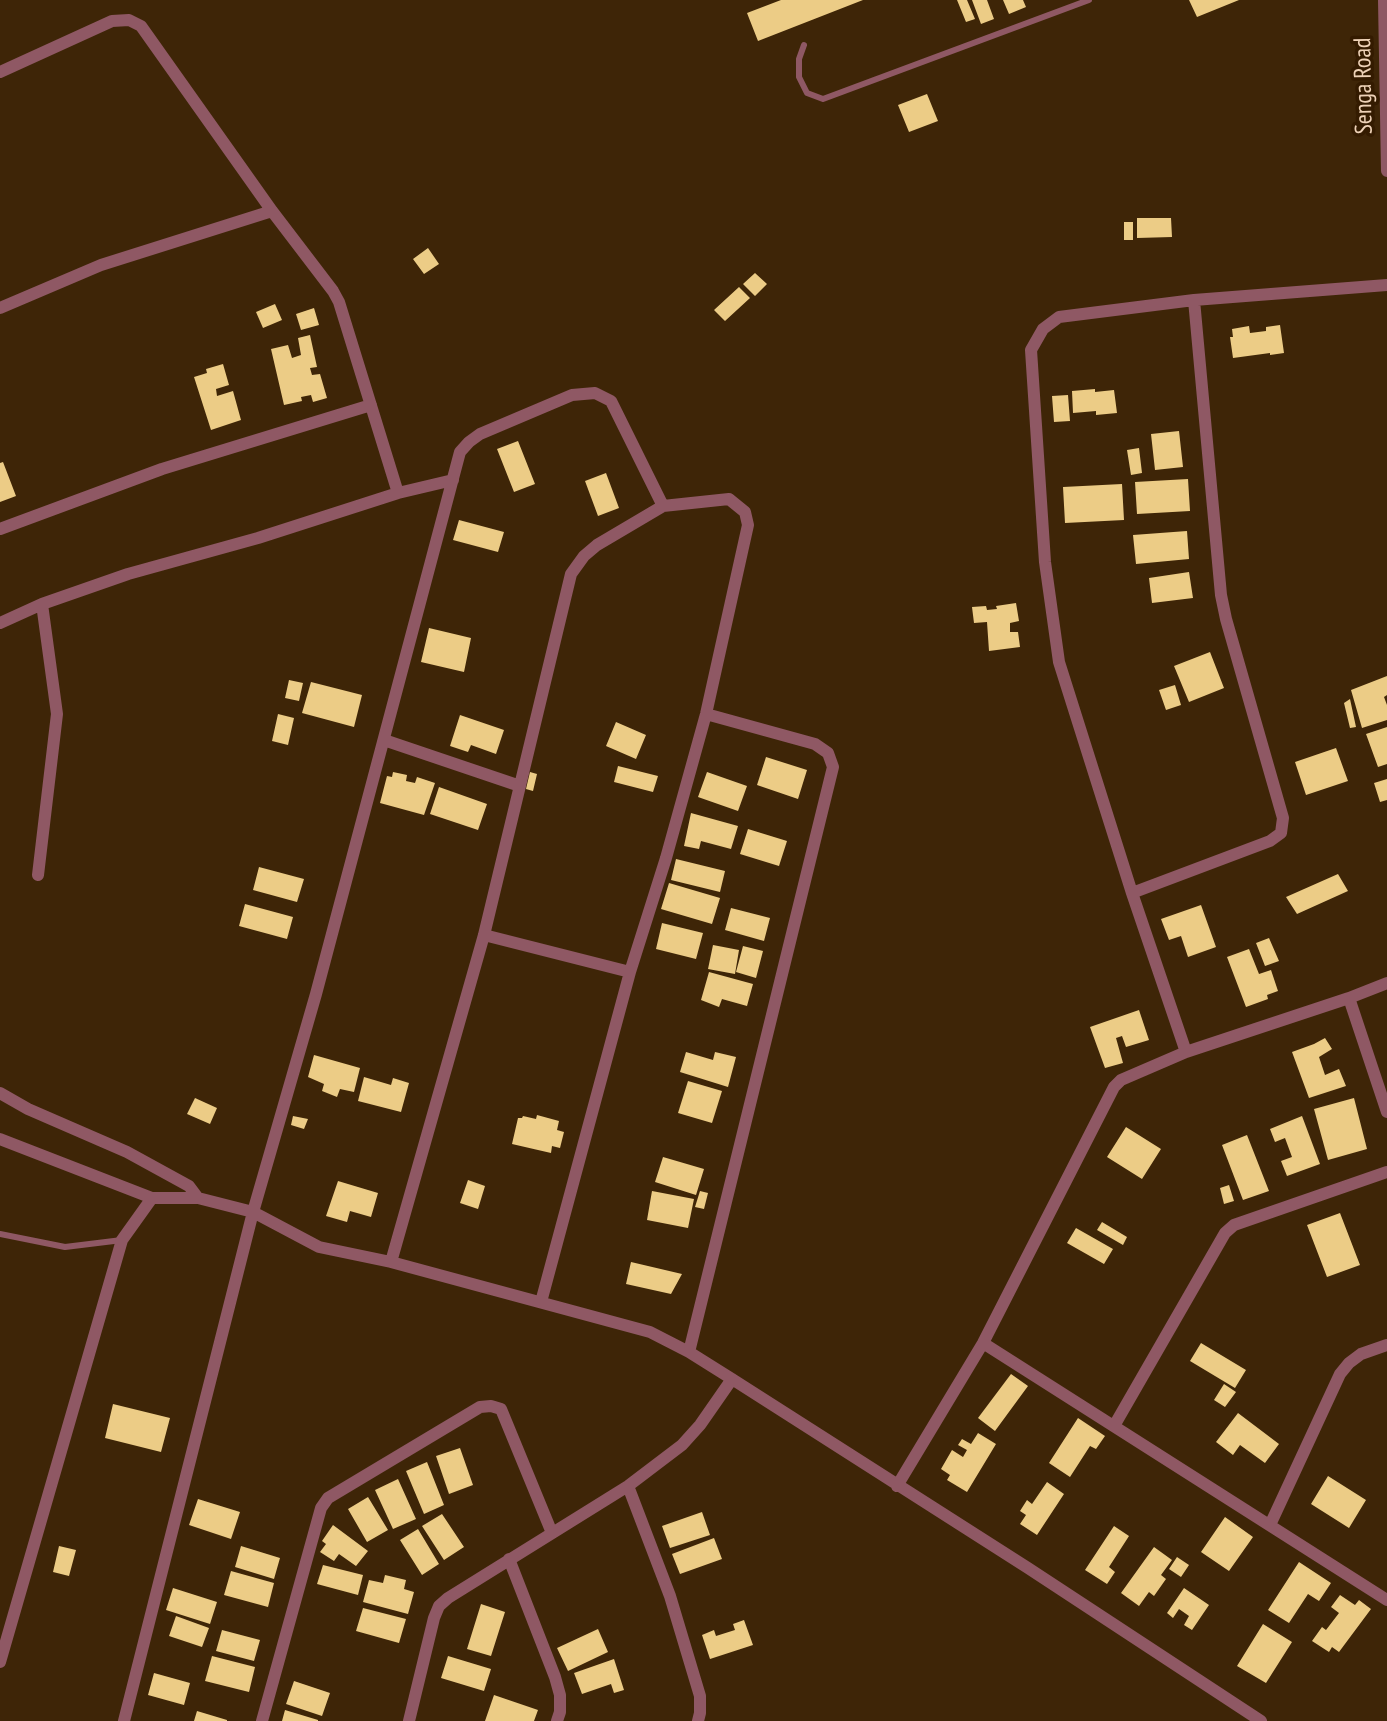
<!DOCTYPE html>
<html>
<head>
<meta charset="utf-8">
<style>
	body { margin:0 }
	canvas { display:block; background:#3e2507 }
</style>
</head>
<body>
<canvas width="1387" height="1721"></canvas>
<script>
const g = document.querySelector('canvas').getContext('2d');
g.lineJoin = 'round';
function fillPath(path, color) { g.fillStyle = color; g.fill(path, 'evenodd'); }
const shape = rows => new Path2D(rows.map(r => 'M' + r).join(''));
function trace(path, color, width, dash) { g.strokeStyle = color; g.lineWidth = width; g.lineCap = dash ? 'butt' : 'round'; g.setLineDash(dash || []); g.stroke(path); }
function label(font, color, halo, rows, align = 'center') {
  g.font = font + ' "PT Sans Narrow",sans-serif'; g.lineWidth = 7; g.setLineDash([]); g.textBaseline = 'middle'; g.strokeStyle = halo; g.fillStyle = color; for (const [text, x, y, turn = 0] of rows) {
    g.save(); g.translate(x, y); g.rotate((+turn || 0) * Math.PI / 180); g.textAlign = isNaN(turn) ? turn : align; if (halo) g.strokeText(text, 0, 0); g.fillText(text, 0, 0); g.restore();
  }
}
fillPath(shape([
	[781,0,863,0,758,41,747,13],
	[957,0,967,0,975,19,966,22],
	[972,0,987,0,994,19,981,24],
	[1003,0,1023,0,1026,7,1009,14],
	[1189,0,1239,0,1197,17],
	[927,94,938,121,909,132,898,105],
	[1137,218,1171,218,1172,237,1137,238],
	[1124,222,1133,222,1133,240,1124,240],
	[428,248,439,264,424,274,413,259],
	[755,273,767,284,755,296,743,284],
	[739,287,750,298,725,321,714,310],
	[275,304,282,320,263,328,256,312],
	[314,308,319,325,301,330,296,314],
	[1280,325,1284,353,1270,355,1270,353,1233,358,1230,337,1233,337,1232,329,1249,326,1250,333,1266,331,1266,327],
	[310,335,317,367,310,368,312,375,320,374,327,398,313,402,311,395,301,397,302,401,284,405,271,349,288,345,292,358,301,355,298,338],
	[223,364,229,385,216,389,217,396,233,391,241,420,211,430,194,377,207,373,206,369],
	[1095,389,1095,392,1114,390,1117,413,1096,415,1096,411,1073,413,1072,391],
	[1068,395,1070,421,1054,422,1052,396],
	[1179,431,1183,467,1155,470,1151,434],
	[518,441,535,484,514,492,497,449],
	[1139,448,1142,473,1131,475,1127,450],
	[3,462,16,496,0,502,0,463],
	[606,473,619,508,598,516,585,481],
	[1188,479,1190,511,1137,514,1135,482],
	[1122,484,1124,520,1065,523,1063,487],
	[459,520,504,532,498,552,453,540],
	[1187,531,1189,559,1136,564,1133,535],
	[1189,572,1193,598,1152,603,1149,578],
	[1016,603,1019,621,1010,623,1010,632,1018,632,1020,647,989,651,987,622,974,623,972,607,986,606,987,610,997,609,996,606],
	[429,628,471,638,464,672,421,662],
	[1210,652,1224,688,1189,702,1174,666],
	[1387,676,1387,695,1384,697,1387,705,1387,720,1362,728,1351,690],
	[289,680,303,683,299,701,285,698],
	[311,682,362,695,354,727,302,713],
	[1175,685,1181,705,1166,710,1159,690],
	[1350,699,1356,727,1350,728,1344,703],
	[278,714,294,718,288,745,272,741],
	[460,715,504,730,496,754,471,745,468,752,450,746],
	[616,722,646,735,636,759,606,746],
	[1387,727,1387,764,1378,767,1366,734],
	[1336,748,1348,781,1306,795,1295,762],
	[766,757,807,770,798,799,757,785],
	[618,766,658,776,653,792,614,782],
	[393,772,407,775,406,781,415,783,417,777,435,783,424,815,380,803,387,776,392,777],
	[530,772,537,774,533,791,526,789],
	[707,772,747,786,738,811,698,797],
	[1387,779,1387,800,1380,802,1374,783],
	[439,787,487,804,478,830,430,814],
	[691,813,738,826,731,849,701,841,699,849,684,846],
	[748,829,787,841,779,866,740,854],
	[676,859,725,871,720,892,671,880],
	[259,867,304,879,297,902,253,890],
	[1338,874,1348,891,1297,914,1286,897],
	[669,883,720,898,712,924,661,909],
	[245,904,293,917,287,939,239,926],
	[1201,905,1216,947,1188,957,1181,936,1169,940,1161,919],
	[731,908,770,918,764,941,725,930],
	[662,923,703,933,696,959,656,949],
	[1269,938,1279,961,1265,966,1256,943],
	[713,945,739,950,735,974,708,969],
	[743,946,763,951,756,978,736,972],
	[1249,949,1259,974,1271,970,1278,991,1267,995,1268,999,1246,1007,1227,957],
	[709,972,753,984,747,1006,722,999,719,1007,701,1000],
	[1139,1010,1149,1040,1126,1047,1122,1036,1116,1038,1123,1063,1105,1068,1090,1027],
	[1325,1038,1332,1049,1319,1057,1325,1075,1339,1069,1346,1086,1309,1098,1292,1052,1314,1044],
	[686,1052,713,1060,715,1052,736,1057,728,1087,680,1072],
	[314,1055,360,1068,354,1092,340,1089,337,1097,322,1091,324,1084,308,1077],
	[364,1077,391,1085,393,1078,409,1083,401,1112,358,1101],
	[688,1081,722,1091,712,1123,678,1113],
	[195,1098,217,1108,210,1124,187,1114],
	[1354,1098,1367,1149,1328,1160,1314,1109],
	[537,1115,559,1121,557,1130,564,1132,560,1148,552,1146,551,1153,512,1144,518,1118,522,1118,523,1116,536,1119],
	[293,1116,308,1119,304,1129,291,1125],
	[1302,1116,1320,1164,1287,1176,1281,1161,1292,1157,1285,1138,1275,1142,1270,1129],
	[1126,1127,1161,1149,1142,1179,1107,1157],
	[1247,1135,1269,1191,1243,1200,1222,1145],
	[663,1157,704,1169,696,1195,655,1182],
	[468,1180,485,1186,478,1209,460,1203],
	[338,1181,378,1193,371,1217,350,1211,347,1222,326,1216],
	[1229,1185,1234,1201,1224,1204,1220,1188],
	[652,1191,694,1199,688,1228,647,1220],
	[700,1191,708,1193,704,1209,695,1207],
	[1340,1213,1360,1265,1327,1277,1307,1225],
	[1102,1222,1127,1237,1123,1245,1097,1230],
	[1076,1228,1113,1249,1104,1264,1067,1243],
	[631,1262,682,1274,671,1294,626,1284],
	[1201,1343,1246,1370,1235,1388,1190,1361],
	[1011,1374,1028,1386,995,1431,978,1418],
	[1224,1384,1236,1392,1225,1407,1214,1400],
	[113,1404,170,1418,161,1452,105,1438],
	[1238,1413,1279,1444,1265,1463,1240,1445,1233,1455,1216,1442],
	[1078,1418,1105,1436,1096,1449,1090,1446,1070,1477,1049,1463],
	[978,1433,996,1444,967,1492,947,1480,950,1475,941,1469,952,1450,963,1457,967,1450,958,1445,962,1439,971,1444],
	[460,1448,473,1485,449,1494,436,1456],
	[427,1462,444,1505,424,1514,406,1471],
	[1328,1476,1366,1500,1349,1528,1311,1504],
	[398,1479,416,1519,393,1529,375,1490],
	[1047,1482,1064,1494,1037,1535,1020,1524,1026,1515,1020,1511,1027,1500,1032,1504],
	[368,1497,388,1530,367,1542,348,1509],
	[198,1499,240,1512,231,1539,189,1525],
	[702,1512,710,1535,670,1548,662,1526],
	[442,1514,464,1547,444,1560,422,1526],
	[1225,1517,1253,1537,1229,1571,1201,1552],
	[333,1525,368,1551,356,1566,339,1554,334,1561,320,1552,326,1544,322,1541],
	[1114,1526,1129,1536,1109,1567,1115,1572,1107,1584,1085,1570],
	[418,1529,439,1564,422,1575,400,1540],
	[714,1538,722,1559,680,1574,672,1554],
	[59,1546,76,1550,69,1576,53,1572],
	[241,1546,280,1558,274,1579,235,1567],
	[1154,1547,1172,1560,1161,1575,1166,1579,1154,1596,1149,1592,1139,1606,1121,1593],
	[1177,1557,1189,1565,1181,1577,1169,1569],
	[1299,1562,1331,1583,1319,1601,1308,1594,1289,1623,1268,1610],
	[323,1565,363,1575,358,1595,317,1584],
	[231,1571,274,1583,268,1607,224,1595],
	[385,1575,406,1580,404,1589,414,1592,408,1614,363,1602,369,1580,383,1583],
	[173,1588,217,1602,210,1624,166,1610],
	[1184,1588,1209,1605,1192,1630,1184,1625,1189,1616,1179,1609,1173,1618,1167,1613],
	[1340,1595,1355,1605,1359,1600,1371,1609,1339,1652,1332,1647,1329,1652,1312,1641,1322,1627,1326,1630,1339,1613,1331,1607],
	[481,1604,505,1612,491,1656,467,1649],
	[363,1608,406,1619,399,1643,356,1631],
	[176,1616,209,1628,202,1647,169,1636],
	[744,1620,753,1645,710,1659,702,1635,714,1630,716,1636,735,1630,733,1624],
	[1263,1624,1292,1642,1266,1683,1237,1666],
	[598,1629,608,1652,568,1671,557,1648],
	[222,1630,260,1640,254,1661,216,1651],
	[212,1656,255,1667,249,1692,205,1681],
	[448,1656,491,1669,484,1691,441,1678],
	[614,1659,624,1690,614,1693,611,1684,582,1694,574,1673],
	[154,1673,190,1683,184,1705,148,1695],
	[294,1681,330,1693,322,1716,286,1704],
	[494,1695,538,1710,534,1721,485,1721],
	[285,1710,318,1720,318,1721,282,1721],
	[197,1711,227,1720,227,1721,194,1721]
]), '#eccc86');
trace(shape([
	[804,45,799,59,799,77,807,93,823,99,1089,0],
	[0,1234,65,1247,122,1240]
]), '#8f5864', 6);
trace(shape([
	[1384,0,1387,171],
	[0,72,112,21,129,20,141,26,272,211,333,291,339,302,398,493],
	[0,308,101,265,272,211],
	[0,529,162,469,371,405],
	[0,623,42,604,128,574,258,538,398,493,453,480],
	[384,740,520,786],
	[38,875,57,714,42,604],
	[1132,893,1270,841,1281,833,1283,818,1226,619,1221,595,1194,300],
	[484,935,630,972],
	[1349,998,1387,1112],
	[1186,1052,1132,893,1059,662,1045,562,1031,350,1043,329,1059,317,1194,300,1387,285],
	[0,1093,28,1109,127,1152,189,1186,198,1198],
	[0,1139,152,1198,198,1198,253,1212,319,1247,391,1262,650,1332,689,1352,732,1379,1028,1568,1261,1721],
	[391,1262,484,935,571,574,584,556,597,545,663,506,729,499,745,512,748,525,706,714,666,858,630,972,541,1302],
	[983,1343,1387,1600],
	[689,1352,833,767,828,753,815,744,706,714],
	[1114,1426,1225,1233,1234,1225,1387,1172],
	[628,1486,670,1596,700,1696,700,1713,698,1721],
	[897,1486,983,1343,1114,1087,1121,1080,1186,1052,1349,998,1387,983],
	[1270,1525,1340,1374,1349,1363,1361,1354,1387,1345],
	[509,1559,555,1677,560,1695,560,1712,557,1721],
	[0,1662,122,1240,152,1198],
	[124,1721,253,1212,316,994,460,452,469,442,480,434,572,395,595,393,611,401,663,506],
	[262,1721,321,1508,328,1498,480,1407,491,1406,501,1409,552,1533],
	[409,1721,434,1618,439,1606,448,1598,628,1486,682,1445,700,1425,732,1379]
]), '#8f5864', 12);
label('24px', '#eed2b7', '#341b00', [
	["Senga Road",1364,86,-91]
]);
</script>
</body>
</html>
